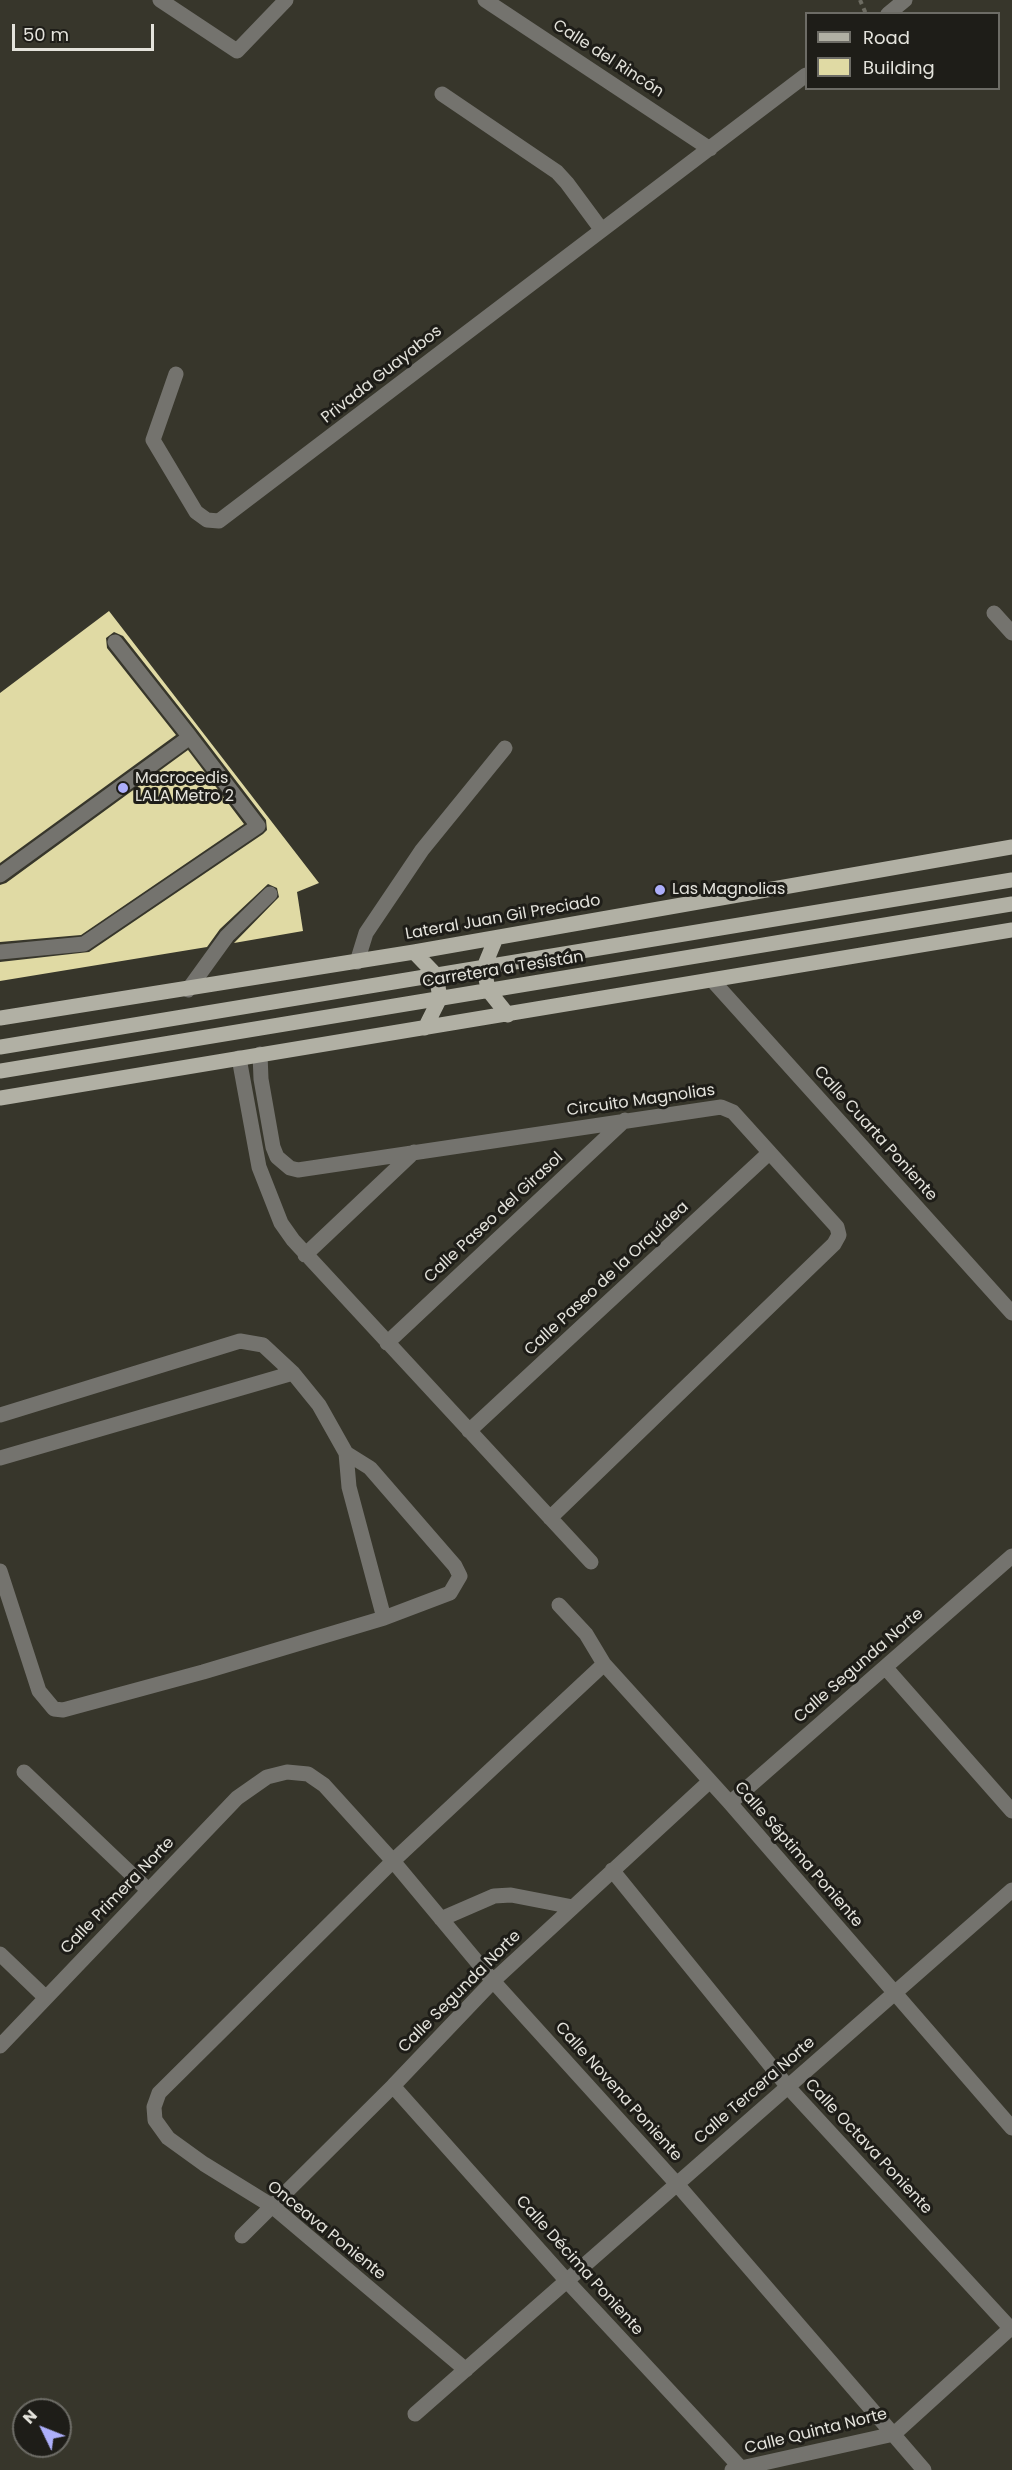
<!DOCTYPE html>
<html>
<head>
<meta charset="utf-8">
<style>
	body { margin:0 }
	#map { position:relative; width:1012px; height:2470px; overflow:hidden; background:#37362b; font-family:Poppins,sans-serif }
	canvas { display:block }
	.legend { position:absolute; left:805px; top:12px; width:195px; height:78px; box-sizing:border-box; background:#1e1d18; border:2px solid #6d6c66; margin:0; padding:8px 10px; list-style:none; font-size:18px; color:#e4e3dc }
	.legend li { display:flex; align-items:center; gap:12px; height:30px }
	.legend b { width:30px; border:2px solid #6d6c66 }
	.north { position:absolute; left:12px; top:2398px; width:60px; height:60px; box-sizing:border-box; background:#1e1d18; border:2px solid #6d6c66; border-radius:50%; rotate:313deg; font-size:16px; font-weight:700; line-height:24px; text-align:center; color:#e4e3dc }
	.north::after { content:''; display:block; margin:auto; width:21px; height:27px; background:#adaffb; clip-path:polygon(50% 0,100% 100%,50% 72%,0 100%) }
	.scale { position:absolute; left:12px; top:24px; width:142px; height:27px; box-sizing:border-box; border:3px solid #e4e3dc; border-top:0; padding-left:8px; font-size:18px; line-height:21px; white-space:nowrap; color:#e4e3dc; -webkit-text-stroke:4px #1e1d18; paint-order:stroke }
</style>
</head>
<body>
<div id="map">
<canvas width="1012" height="2470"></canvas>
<ul class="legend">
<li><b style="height:8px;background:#b1b0a4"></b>Road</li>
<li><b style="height:16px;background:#e0daa4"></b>Building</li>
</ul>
<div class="north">N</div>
<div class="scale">50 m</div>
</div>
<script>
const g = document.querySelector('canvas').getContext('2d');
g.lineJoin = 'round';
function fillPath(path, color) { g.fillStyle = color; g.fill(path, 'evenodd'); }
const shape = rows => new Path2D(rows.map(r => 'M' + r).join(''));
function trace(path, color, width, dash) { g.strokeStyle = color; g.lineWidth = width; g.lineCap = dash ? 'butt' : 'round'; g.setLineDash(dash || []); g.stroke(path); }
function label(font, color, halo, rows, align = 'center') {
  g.font = font + ' Poppins,sans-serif'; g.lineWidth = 6; g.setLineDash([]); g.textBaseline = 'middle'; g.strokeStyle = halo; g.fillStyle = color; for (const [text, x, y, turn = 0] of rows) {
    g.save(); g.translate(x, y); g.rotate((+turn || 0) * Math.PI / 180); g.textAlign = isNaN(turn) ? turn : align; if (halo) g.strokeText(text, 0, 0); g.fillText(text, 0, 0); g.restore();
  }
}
fillPath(shape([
	[109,611,319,883,297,892,303,931,234,943,279,897,277,888,268,884,220,929,207,947,0,981,0,962,89,952,263,834,267,830,266,820,198,731,123,636,114,632,106,638,107,648,176,735,0,863,0,693],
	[188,750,244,824,81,935,0,942,0,885,6,883]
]), '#e0daa4');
trace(shape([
	[860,0,866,14]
]), '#6d6c62', 4, [4.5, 4.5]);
trace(shape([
	[160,0,237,51,286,0],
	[485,0,710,149],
	[888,14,905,0],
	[442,94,557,172,567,183,601,229],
	[176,374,153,440,196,512,207,520,219,521,806,75],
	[994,613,1012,633],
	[115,642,190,737],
	[0,875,190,737,258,826,84,944,0,952],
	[357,962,366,933,422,850,505,748],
	[712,980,1012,1313],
	[188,990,227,936,270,894],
	[260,1054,261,1079,273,1147,277,1157,290,1168,298,1170,721,1107,733,1112,837,1227,839,1235,834,1244,550,1518],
	[239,1058,259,1167,281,1223,293,1240,591,1562],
	[305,1255,414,1152],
	[387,1343,625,1120],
	[0,1415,240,1341,263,1345,293,1373,319,1405,346,1453,349,1487,384,1618],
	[469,1431,769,1153],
	[0,1458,293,1373],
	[0,1571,39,1691,54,1709,63,1710,203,1672,384,1618,450,1593,460,1576,455,1566,370,1468,346,1453],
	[559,1605,586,1634,604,1664,730,1803,1012,2128],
	[885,1667,1012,1811],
	[24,1772,148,1890],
	[730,1803,1012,1556],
	[612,1870,788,2087,1012,2330],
	[441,1919,494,1896,511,1895,573,1907],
	[0,1954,45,1997],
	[0,2046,237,1798,267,1777,287,1772,308,1774,324,1785,393,1861,493,1981,676,2183,924,2470],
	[393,2086,566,2280,741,2468],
	[242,2236,393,2086,493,1981,710,1781],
	[466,2370,272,2206,204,2164,168,2138,155,2120,154,2107,159,2093,393,1861,604,1664],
	[415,2414,1012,1890],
	[732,2470,894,2434,1012,2327]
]), '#74736e', 15);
trace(shape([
	[496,938,484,967,488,990,508,1015],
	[414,952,436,975,440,998,425,1028],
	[0,1018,414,952,1012,847],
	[0,1047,1012,880],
	[0,1071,1012,904],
	[0,1098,1012,930]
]), '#b1b0a4', 15);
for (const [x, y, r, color] of [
	[123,788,6,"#adaffb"],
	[660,890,6,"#adaffb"]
]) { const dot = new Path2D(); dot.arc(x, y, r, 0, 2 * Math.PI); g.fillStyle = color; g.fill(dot); trace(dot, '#1e1d18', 2); }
label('16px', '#e4e3dc', '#1e1d18', [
	["Calle del Rincón",608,59,33],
	["Privada Guayabos",382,375,-38],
	["Lateral Juan Gil Preciado",503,918,-10],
	["Carretera a Tesistán",503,970,-9],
	["Circuito Magnolias",641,1101,-8],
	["Calle Cuarta Poniente",875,1134,48],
	["Calle Paseo del Girasol",494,1218,-43],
	["Calle Paseo de la Orquídea",607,1279,-43],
	["Calle Segunda Norte",859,1666,-41],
	["Calle Séptima Poniente",798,1855,49],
	["Calle Primera Norte",118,1896,-46],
	["Calle Segunda Norte",460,1992,-45],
	["Calle Tercera Norte",755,2091,-41],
	["Calle Novena Poniente",618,2092,48],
	["Calle Octava Poniente",868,2147,47],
	["Onceava Poniente",326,2231,39],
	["Calle Décima Poniente",579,2266,48],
	["Calle Quinta Norte",816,2432,-14]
]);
label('16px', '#e4e3dc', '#1e1d18', [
	["Macrocedis",135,779],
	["LALA Metro 2",135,797],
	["Las Magnolias",672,890]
], 'left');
</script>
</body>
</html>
